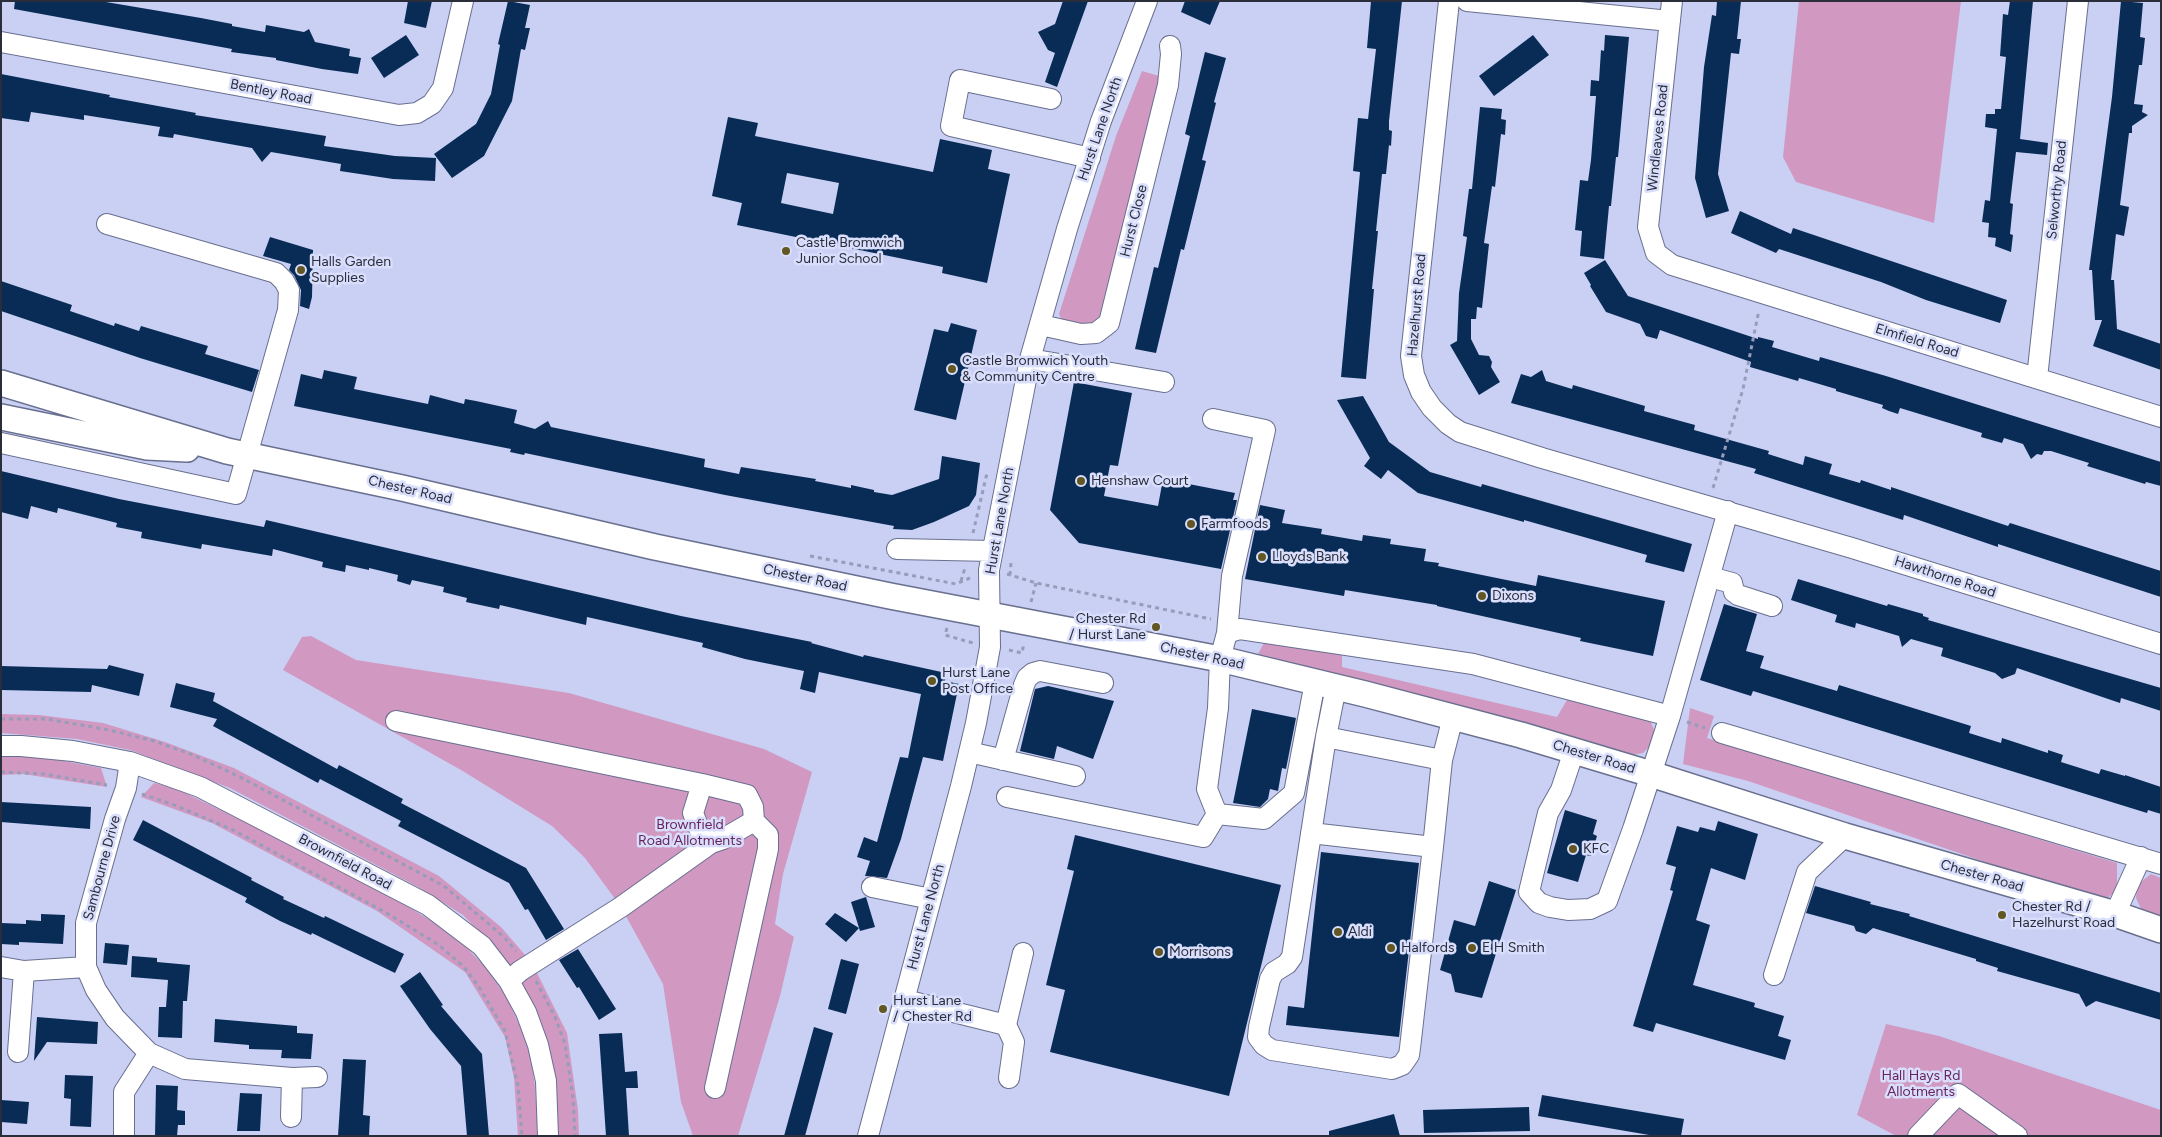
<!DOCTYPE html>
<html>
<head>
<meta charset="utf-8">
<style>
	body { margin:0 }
	#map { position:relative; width:2162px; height:1137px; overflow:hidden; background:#c9d0f4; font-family:Figtree,sans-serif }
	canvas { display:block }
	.frame { position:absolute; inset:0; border:2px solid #2a2d3a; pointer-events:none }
</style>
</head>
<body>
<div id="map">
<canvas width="2162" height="1137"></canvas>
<div class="frame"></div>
</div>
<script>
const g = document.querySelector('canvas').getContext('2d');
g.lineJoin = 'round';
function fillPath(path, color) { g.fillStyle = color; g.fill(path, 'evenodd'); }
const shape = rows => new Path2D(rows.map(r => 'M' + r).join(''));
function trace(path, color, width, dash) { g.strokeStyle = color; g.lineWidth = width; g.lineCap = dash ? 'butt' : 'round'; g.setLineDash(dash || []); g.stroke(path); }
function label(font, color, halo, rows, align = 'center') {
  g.font = font + ' Figtree,sans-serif'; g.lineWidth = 5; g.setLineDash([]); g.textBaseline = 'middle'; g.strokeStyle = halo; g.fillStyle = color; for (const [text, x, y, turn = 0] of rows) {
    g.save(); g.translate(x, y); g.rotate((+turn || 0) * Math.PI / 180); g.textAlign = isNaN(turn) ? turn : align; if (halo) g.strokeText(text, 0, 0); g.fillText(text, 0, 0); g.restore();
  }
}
fillPath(shape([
	[1799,1,1961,1,1934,223,1796,182,1783,157],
	[1142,71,1159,76,1127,218,1102,315,1095,326,1064,325,1059,314,1116,136],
	[311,636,356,660,569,693,764,749,812,772,783,874,775,924,794,937,780,996,738,1136,693,1136,681,1102,663,984,621,907,585,858,552,826,461,770,283,670,302,637],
	[1265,641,1342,653,1342,667,1557,717,1567,700,1602,707,1650,720,1654,730,1652,744,1643,753,1632,755,1393,688,1258,654],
	[1690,708,1714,716,1707,738,2117,863,2117,889,2106,900,2032,878,1748,781,1683,764],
	[1,714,39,715,103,723,165,742,234,768,439,876,501,927,532,963,567,1033,578,1110,579,1136,558,1136,550,1049,523,985,499,952,463,915,418,887,230,788,130,750,77,739,1,733],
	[1,755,48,758,101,768,107,787,23,774,1,775],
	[154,783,175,788,253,826,402,903,456,936,484,966,506,996,522,1031,530,1053,535,1087,538,1136,518,1136,514,1078,505,1037,465,972,377,911,212,823,141,797],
	[2151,874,2161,878,2161,918,2142,911,2136,898,2137,885],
	[1886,1024,1939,1036,2161,1110,2161,1136,1896,1136,1857,1115]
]), '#d199c1');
fillPath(shape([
	[15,1,100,1,201,18,232,24,232,26,265,32,266,25,304,32,309,29,315,42,350,49,349,56,361,58,358,74,322,69,276,60,276,58,231,52,232,49,14,9],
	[408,1,432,1,426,28,404,23],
	[508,1,530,5,525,28,530,28,525,50,521,49,512,101,484,156,452,178,434,154,476,124,491,94,500,45,498,44],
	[1063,1,1088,1,1057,87,1045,82,1055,53,1048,50,1038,32,1055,24],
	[1185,1,1220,1,1210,25,1181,12],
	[1371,1,1402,1,1389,121,1389,130,1392,131,1391,146,1389,145,1386,174,1382,174,1376,231,1378,231,1372,289,1374,289,1366,379,1341,377,1360,172,1353,171,1358,118,1368,119,1376,49,1367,48],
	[1717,1,1741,1,1737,39,1741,39,1739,54,1731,53,1718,174,1729,211,1706,218,1695,178,1704,67,1712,15,1716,16],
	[2010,1,2033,1,2020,139,2048,143,2047,155,2016,152,2010,203,2013,204,2010,234,2013,235,2011,252,1995,246,1996,238,1988,237,1989,223,1982,222,1985,200,1990,201,1997,129,1985,127,1986,114,1995,114,1995,109,2001,109,2006,57,2000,56,2003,14,2008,15],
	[2121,1,2143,3,2140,37,2145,38,2142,65,2139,65,2134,104,2143,105,2142,112,2148,115,2132,126,2132,133,2129,133,2120,205,2129,207,2124,236,2116,234,2111,280,2114,280,2117,329,2161,344,2161,370,2093,346,2102,320,2095,320,2092,270,2089,270,2112,97],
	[406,35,419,55,384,78,371,58],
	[1533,35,1549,55,1494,96,1479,76],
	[1605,35,1629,37,1618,157,1616,157,1611,206,1609,206,1604,259,1580,256,1582,231,1575,230,1580,180,1588,181,1591,160,1596,96,1590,96,1591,80,1599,81,1601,50,1604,51],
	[1205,52,1226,58,1214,102,1216,103,1202,160,1206,161,1184,250,1181,249,1156,353,1135,349,1154,267,1158,268,1190,136,1185,134],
	[1,74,110,95,109,97,196,113,195,115,326,136,324,146,395,156,436,158,435,181,393,179,340,171,341,164,271,152,262,162,252,148,174,134,173,138,158,136,160,127,84,115,84,120,31,112,29,122,1,118],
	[1480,107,1502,109,1501,119,1506,120,1505,135,1501,134,1495,187,1492,186,1484,243,1489,244,1482,308,1477,307,1476,319,1471,319,1471,339,1479,355,1489,356,1492,362,1491,367,1500,382,1479,395,1450,345,1457,341,1459,293,1467,237,1463,236,1469,189,1472,189],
	[728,117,758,123,755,136,933,172,940,139,992,150,988,169,1010,174,987,283,942,273,943,267,737,225,742,203,712,196],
	[787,173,839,183,833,214,781,203],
	[1740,211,1791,234,1793,228,2007,300,2000,323,1926,300,1881,282,1779,249,1776,253,1731,233],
	[270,237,313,250,312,297,309,309,300,306,301,290,294,275,289,270,291,264,263,256],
	[1605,260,1628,296,1758,339,1758,337,1774,341,1772,347,1819,361,1820,357,1886,376,2161,462,2161,486,2146,482,2145,484,2087,466,2089,463,2051,451,2044,451,2042,455,2037,454,2031,459,2023,444,2004,438,2002,443,1981,437,1982,433,1900,408,1898,414,1889,411,1882,408,1883,405,1836,391,1836,389,1799,378,1798,381,1750,367,1751,362,1660,330,1657,339,1646,336,1640,324,1606,312,1590,286,1591,285,1584,273],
	[1,281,72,305,70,311,114,326,115,323,139,331,141,326,208,346,205,354,259,370,252,392,140,358,1,311],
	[951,323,977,330,956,420,914,410,934,329,948,332],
	[324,370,357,377,354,389,428,404,430,395,464,404,465,399,476,401,517,410,514,423,535,429,548,421,551,427,705,459,704,467,739,474,741,467,816,479,815,481,851,488,851,485,874,490,874,492,892,495,939,479,942,456,980,463,976,495,969,506,934,522,912,530,893,529,894,526,725,495,525,453,524,455,510,452,511,449,294,406,301,374,322,379],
	[1542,370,1546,381,1572,389,1573,385,1645,406,1644,411,1695,425,1694,430,1769,451,1768,454,1803,465,1805,456,1832,464,1829,474,1860,483,1861,480,1891,490,1891,487,2008,526,2010,523,2161,571,2161,597,1998,544,1998,547,1904,515,1903,520,1754,473,1756,469,1511,403,1521,374,1531,377],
	[1074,382,1132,393,1118,466,1110,465,1104,496,1158,506,1163,479,1235,493,1233,500,1237,500,1221,569,1079,543,1050,510],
	[1363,396,1389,442,1430,472,1481,487,1482,484,1692,544,1684,572,1645,562,1647,555,1524,520,1524,522,1418,493,1388,470,1381,479,1364,466,1370,458,1337,400],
	[1,471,119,499,264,527,266,520,681,616,812,642,811,643,863,657,864,655,946,673,945,681,959,684,943,761,923,757,901,839,887,878,867,876,865,876,870,861,857,857,864,837,877,842,900,757,908,758,921,694,819,672,815,693,800,689,804,671,745,659,702,647,703,643,587,617,586,625,500,605,499,609,466,602,467,598,443,592,444,587,412,580,410,585,397,581,398,575,369,568,369,570,346,565,345,572,322,567,323,562,273,549,272,556,202,544,201,549,141,538,142,532,116,527,117,523,58,508,57,513,31,506,28,519,1,512],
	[1260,505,1285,510,1282,523,1322,529,1321,534,1362,541,1363,535,1391,539,1390,544,1426,549,1424,561,1439,563,1438,566,1536,586,1538,575,1665,601,1653,656,1580,641,1581,638,1437,606,1437,605,1345,590,1344,596,1245,579],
	[1798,579,1887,606,1888,604,1923,614,1923,616,1929,618,1928,620,2161,688,2161,711,2121,698,2120,703,2017,668,2015,674,2002,679,1995,673,1941,656,1943,648,1911,639,1902,647,1899,636,1856,623,1855,628,1835,622,1837,615,1791,600],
	[1724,604,1757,614,1746,651,1764,656,1760,668,1837,691,1839,685,1971,726,1969,733,2001,743,2002,738,2048,753,2048,750,2063,755,2061,762,2099,774,2101,769,2125,776,2125,775,2161,787,2161,814,2148,810,2147,813,1753,691,1751,696,1700,680],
	[109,665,144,674,139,696,92,685,91,692,1,690,1,666,107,669],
	[176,683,215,693,213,701,337,769,339,765,403,799,401,803,526,868,564,929,546,940,528,909,525,910,509,883,398,826,401,821,320,779,318,783,213,726,217,719,170,707],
	[1048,686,1114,701,1093,759,1057,746,1054,759,1020,751,1035,689],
	[1252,709,1296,718,1286,769,1282,768,1278,791,1270,789,1268,799,1260,807,1233,803],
	[1,802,91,807,90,829,1,822],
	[1565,810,1597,820,1593,834,1597,836,1591,856,1586,855,1578,882,1547,873],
	[143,820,252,878,251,880,284,897,283,899,324,918,325,916,404,954,395,973,312,933,311,935,280,921,245,902,247,898,133,840],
	[1718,821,1758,834,1745,880,1711,868,1696,920,1710,925,1693,985,1755,1003,1754,1007,1784,1016,1778,1036,1791,1040,1785,1060,1656,1023,1653,1032,1633,1026,1673,891,1670,890,1676,867,1666,864,1677,826,1698,832,1700,827,1715,831],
	[1075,835,1281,885,1229,1096,1050,1052,1065,990,1046,985,1074,871,1067,869],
	[1321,852,1419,863,1399,1037,1286,1025,1288,1006,1304,1008],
	[1489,881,1516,890,1482,998,1455,992,1451,974,1440,970,1454,920,1475,926],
	[1815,886,1871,902,1870,904,1910,914,1909,916,2161,993,2161,1020,2096,1001,2086,1007,2079,994,1997,971,1998,968,1976,961,1976,959,1873,928,1866,934,1856,931,1854,926,1806,913],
	[866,897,875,927,860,931,851,902],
	[835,913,859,928,846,942,825,924],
	[41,914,65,915,63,944,19,942,19,945,1,944,1,923,26,924,26,920,41,921],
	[105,943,129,945,127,965,103,963],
	[578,949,616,1009,599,1020,579,987,577,988,559,960],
	[132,956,157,958,157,962,190,965,187,1001,183,1001,182,1038,158,1037,159,1007,166,1007,168,980,131,977],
	[841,959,859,964,846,1014,828,1009],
	[420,972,443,1005,441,1006,482,1054,489,1136,467,1136,461,1066,430,1029,400,986],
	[37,1017,98,1022,97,1044,47,1042,34,1061],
	[215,1019,297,1026,297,1033,313,1034,311,1059,281,1058,282,1050,249,1049,249,1045,214,1042],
	[814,1027,833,1033,805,1136,784,1136],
	[622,1033,625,1072,637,1071,638,1088,626,1088,629,1136,606,1136,599,1034],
	[343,1059,366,1060,363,1115,370,1116,369,1136,338,1136],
	[65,1075,93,1076,91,1127,70,1126,71,1099,64,1098],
	[156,1085,178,1086,177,1110,185,1111,185,1125,178,1125,177,1136,155,1136],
	[240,1093,262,1094,260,1131,237,1131],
	[1542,1095,1684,1119,1681,1136,1655,1136,1538,1116],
	[1,1100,29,1102,27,1124,1,1122],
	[1529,1107,1530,1131,1424,1133,1423,1110],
	[1394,1114,1400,1136,1329,1136,1329,1131]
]), '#092c57');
const minor = shape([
	[1449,1,1411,356,1414,375,1421,392,1432,408,1448,424,1460,432,1542,458,1852,548,2161,644],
	[1467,1,1670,21],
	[1672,1,1648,227,1656,253,1672,265,2161,417],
	[1,42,399,115,417,113,432,104,443,88,463,1],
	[1051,99,960,80,951,126,1090,158],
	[1041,325,1081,334,1096,333,1109,323,1168,85,1171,54,1170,46],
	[1030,359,1164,382],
	[2037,378,2078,1],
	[1213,419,1265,430,1232,576,1227,633],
	[1,443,236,494,288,310,289,290,284,281,276,273,107,224],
	[897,549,992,551],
	[1710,577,1732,583,1734,592,1738,595,1772,606],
	[1315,682,1294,793,1264,819,1217,814,1207,789,1218,708,1220,659,1227,633,1240,629,1473,664,1670,716],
	[1336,687,1326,737,1292,957,1287,964,1274,972,1270,979,1259,1027,1258,1037,1264,1045,1272,1050,1392,1069,1402,1065,1409,1055,1410,1048,1433,847],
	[396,721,702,784],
	[1722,733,2161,864],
	[1326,737,1442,760],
	[1,746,21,746,73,751,130,762,200,787,428,905,482,946,509,981,526,1012,538,1045,546,1081,548,1136],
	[1574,751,1561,790,1548,813,1529,892,1539,903,1550,907,1568,910,1590,909,1607,901,1633,829,1670,716,1728,511],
	[969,752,1075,776],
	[1003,760,1024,685,1027,678,1033,673,1040,671,1103,683],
	[130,762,126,788,115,819,86,923,86,967,96,990,115,1018,149,1053,185,1069,292,1078,317,1077],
	[1007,797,1203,837,1217,814],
	[1311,833,1433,847,1442,760,1453,717],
	[872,887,931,899],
	[2115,914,2141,857],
	[1,967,24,971,86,967],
	[1774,975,1807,872,1845,836],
	[509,981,520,971,621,907,711,843,700,831,693,813,702,784,747,795,753,807,754,821,723,839,711,843],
	[905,1000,1006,1025],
	[18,1052,24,971],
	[1009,1078,1014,1042,1006,1025,1023,953],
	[715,1088,768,849,768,835,754,821],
	[291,1117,292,1078],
	[124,1136,124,1092,149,1053],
	[868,1136,961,786,976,723,990,647,989,570,1030,359,1067,229,1101,121,1147,1],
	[1918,1136,1958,1094,2017,1136]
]);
const major = shape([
	[1,383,227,451,402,488,655,547,890,596,1220,659,1365,694,1521,735,1651,774,1845,836,2115,914,2161,930],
	[1,417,147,447,187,449]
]);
trace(minor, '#696f8f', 22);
trace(major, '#696f8f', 28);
trace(shape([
	[1713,488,1743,389,1759,310],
	[973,533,987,473],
	[810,556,956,584,970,578],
	[1007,574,1036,583,1211,619],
	[1010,575,1011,563],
	[961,581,965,568],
	[1031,602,1036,583],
	[947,628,945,635,973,643],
	[1009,650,1022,653,1024,643],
	[1,719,47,719,109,730,154,741,193,755,240,777,444,886,504,937,516,951],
	[1687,722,1705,728],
	[1,772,44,774,107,785],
	[142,794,177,806,233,830,385,912,439,945,464,967,479,987,505,1031,518,1086,522,1136],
	[536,981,555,1017,565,1044,573,1098,575,1136]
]), '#969cb9', 3, [4, 4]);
trace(minor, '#fff', 20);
trace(major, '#fff', 25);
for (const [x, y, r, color] of [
	[786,251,5,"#625622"],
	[301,270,5,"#625622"],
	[952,369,5,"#625622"],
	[1081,481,5,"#625622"],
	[1191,524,5,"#625622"],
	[1262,557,5,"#625622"],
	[1482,596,5,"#625622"],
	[1156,627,5,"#625622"],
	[932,681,5,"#625622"],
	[1573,849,5,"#625622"],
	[2002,915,5,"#625622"],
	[1338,932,5,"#625622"],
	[1391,948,5,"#625622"],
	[1472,948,5,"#625622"],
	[1159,952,5,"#625622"],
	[883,1009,5,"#625622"]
]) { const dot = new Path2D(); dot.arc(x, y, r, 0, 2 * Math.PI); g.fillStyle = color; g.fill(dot); trace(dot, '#d8defb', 2); }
label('14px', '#2a2d3a', '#d8defb', [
	["Bentley Road",271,92,11],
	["Hurst Lane North",1100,129,-71],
	["Windleaves Road",1658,138,-84],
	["Selworthy Road",2057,190,-84],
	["Hurst Close",1134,221,-76],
	["Hazelhurst Road",1417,305,-85],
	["Elmfield Road",1917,341,17],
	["Chester Road",410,490,13],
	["Hurst Lane North",1000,521,-80],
	["Hawthorne Road",1945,577,18],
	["Chester Road",805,578,12],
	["Chester Road",1202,656,12],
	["Chester Road",1594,757,17],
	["Brownfield Road",345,862,28],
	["Sambourne Drive",102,868,-75],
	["Chester Road",1982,876,16],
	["Hurst Lane North",926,917,-75]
]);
label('14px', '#2a2d3a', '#d8defb', [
	["Castle Bromwich",796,243],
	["Junior School",796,259],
	["Halls Garden",311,262],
	["Supplies",311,278],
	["Castle Bromwich Youth",962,361],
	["& Community Centre",962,377],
	["Henshaw Court",1091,481],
	["Farmfoods",1201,524],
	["Lloyds Bank",1272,557],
	["Dixons",1492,596],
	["Chester Rd",1146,619,"right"],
	["/ Hurst Lane",1146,635,"right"],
	["Hurst Lane",942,673],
	["Post Office",942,689],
	["KFC",1583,849],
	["Chester Rd /",2012,907],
	["Hazelhurst Road",2012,923],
	["Aldi",1348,932],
	["Halfords",1401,948],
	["E H Smith",1482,948],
	["Morrisons",1169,952],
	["Hurst Lane",893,1001],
	["/ Chester Rd",893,1017]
], 'left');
label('14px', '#68245a', '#d8defb', [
	["Brownfield",690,825],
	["Road Allotments",690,841],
	["Hall Hays Rd",1921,1076],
	["Allotments",1921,1092]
]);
</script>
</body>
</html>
